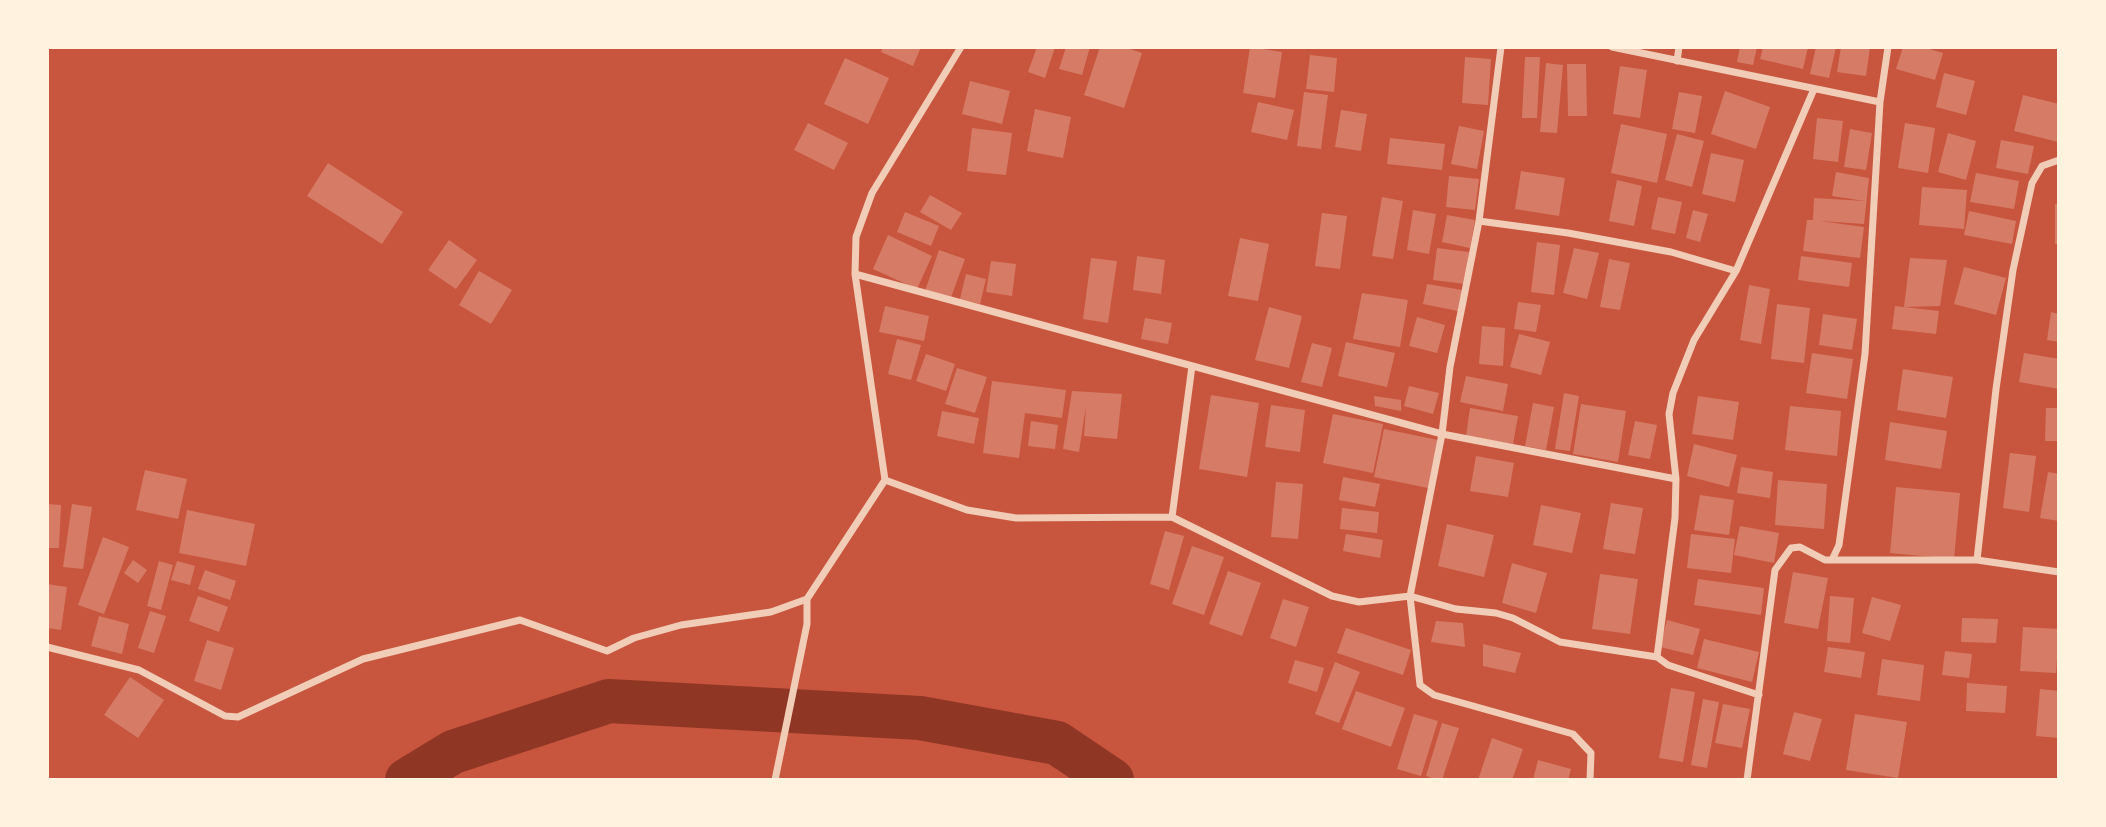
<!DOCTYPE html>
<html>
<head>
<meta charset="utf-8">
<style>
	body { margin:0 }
	#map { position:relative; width:2106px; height:827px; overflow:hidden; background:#c8553d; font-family:"Times New Roman",serif }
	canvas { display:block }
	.frame { position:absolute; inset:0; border:49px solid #fff3e0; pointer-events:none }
</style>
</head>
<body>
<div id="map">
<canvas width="2106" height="827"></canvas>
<div class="frame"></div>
</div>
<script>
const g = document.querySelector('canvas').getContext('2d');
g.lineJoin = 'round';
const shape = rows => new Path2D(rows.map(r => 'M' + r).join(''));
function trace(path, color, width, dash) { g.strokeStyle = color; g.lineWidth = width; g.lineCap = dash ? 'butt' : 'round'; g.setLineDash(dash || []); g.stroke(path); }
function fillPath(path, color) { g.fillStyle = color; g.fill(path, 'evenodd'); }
trace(shape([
	[407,780,453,752,609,701,920,718,1057,743,1112,780]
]), '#8f3625', 44);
fillPath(shape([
	[883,47,921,47,913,66,881,52],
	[1037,47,1055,47,1045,78,1028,72],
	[1066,47,1090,47,1082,75,1059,69],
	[1100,47,1124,47,1142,53,1124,108,1084,95],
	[1250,47,1282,52,1275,98,1243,93],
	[1740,47,1757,47,1753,65,1737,62],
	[1763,47,1808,47,1803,69,1760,59],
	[1816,47,1836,47,1829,78,1810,74],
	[1841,47,1870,47,1866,76,1837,72],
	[1903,47,1923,47,1943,53,1935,80,1896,69],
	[1310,55,1337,58,1334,92,1306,89],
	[1465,57,1491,59,1488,105,1462,103],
	[1525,57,1540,57,1537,118,1522,118],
	[845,58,889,78,868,124,824,104],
	[1546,63,1563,65,1557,133,1540,132],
	[1567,64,1586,64,1587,116,1568,116],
	[1620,66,1647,70,1640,118,1613,114],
	[1944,73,1975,81,1966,115,1936,107],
	[970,81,1010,91,1002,124,962,114],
	[1725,91,1770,107,1756,149,1711,134],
	[1304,92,1328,95,1321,149,1297,146],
	[1679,92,1702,96,1695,133,1672,129],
	[2023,95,2059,104,2058,142,2014,131],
	[1258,102,1294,110,1287,140,1251,132],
	[1035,109,1071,117,1063,158,1027,151],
	[1341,110,1367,114,1361,151,1335,147],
	[1817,118,1843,121,1838,162,1813,159],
	[808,123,848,143,834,170,794,150],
	[1905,123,1935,128,1928,173,1898,168],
	[1621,124,1667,134,1657,183,1611,173],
	[1459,126,1484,131,1477,169,1451,164],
	[972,128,1012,133,1006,175,967,171],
	[1850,129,1872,133,1866,170,1844,167],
	[1948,133,1976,141,1966,180,1938,172],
	[1677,134,1704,141,1692,187,1665,180],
	[1390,138,1445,144,1442,170,1387,164],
	[2001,140,2034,146,2028,174,1996,168],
	[1711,153,1744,160,1735,202,1702,194],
	[328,163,403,212,382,244,307,196],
	[1521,171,1565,178,1559,216,1515,209],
	[1836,172,1869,178,1864,224,1820,221,1864,227,1860,258,1803,251,1807,220,1813,220,1814,198,1865,201,1832,196],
	[1976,173,2019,181,2014,209,1970,202],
	[1449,176,1479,179,1475,210,1446,207],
	[1617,180,1642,186,1634,226,1609,221],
	[1922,187,1967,190,1964,229,1919,225],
	[930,195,962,213,951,230,920,212],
	[1382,197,1403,201,1393,259,1372,256],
	[1658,197,1682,202,1675,234,1651,229],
	[2055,204,2059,205,2059,244,2055,244],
	[1413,210,1436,214,1429,254,1407,250],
	[1693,210,1708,214,1700,242,1686,238],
	[1969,211,2016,221,2012,244,1964,235],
	[905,212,939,226,931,246,897,232],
	[1322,213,1347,216,1340,269,1315,266],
	[1447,215,1475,220,1470,248,1442,242],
	[888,235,932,256,917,289,873,269],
	[1240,238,1269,244,1258,301,1228,296],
	[449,240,477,260,456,289,428,270],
	[1537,242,1560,245,1554,295,1531,292],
	[1437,248,1469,252,1465,284,1433,280],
	[1574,248,1599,253,1587,299,1563,293],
	[939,250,965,259,950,300,925,291],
	[1137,256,1165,260,1161,294,1133,290],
	[1801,256,1852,263,1849,287,1798,280],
	[1091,258,1117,261,1108,323,1083,319],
	[1910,258,1947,260,1940,306,1904,307],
	[1609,259,1630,263,1620,310,1600,307],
	[991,261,1016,264,1012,296,986,292],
	[1964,267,2006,278,1996,315,1954,304],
	[479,271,512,290,491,324,459,305],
	[966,274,986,279,980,304,960,299],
	[1427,284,1462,290,1458,311,1423,304],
	[1749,285,1770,289,1761,344,1740,340],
	[1362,293,1408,300,1400,347,1353,339],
	[1518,302,1541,305,1536,332,1514,329],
	[1777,304,1810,308,1804,363,1771,359],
	[885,306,929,316,924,341,879,332],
	[1895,306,1939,311,1936,334,1892,329],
	[1269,307,1302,316,1289,368,1255,360],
	[2051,312,2059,314,2059,342,2047,340],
	[1823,314,1857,319,1852,350,1819,345],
	[1417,317,1445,325,1437,353,1409,346],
	[1145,318,1172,323,1168,344,1141,339],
	[1482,326,1505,328,1503,366,1479,364],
	[1519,334,1550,342,1541,375,1510,367],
	[897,339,921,345,911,380,888,374],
	[1346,342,1395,353,1387,387,1338,376],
	[1312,343,1332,348,1322,387,1301,382],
	[1812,353,1853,359,1847,399,1806,393],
	[2024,353,2059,359,2059,389,2019,382],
	[926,354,955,364,946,391,916,381],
	[957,368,987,377,975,413,945,404],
	[1903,369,1953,377,1946,418,1897,410],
	[1466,376,1508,384,1503,411,1460,402],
	[992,381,1066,390,1062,418,1025,413,1019,458,983,453],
	[1409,386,1439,393,1433,414,1404,406],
	[1072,391,1122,394,1117,439,1084,436,1086,406,1079,452,1063,449],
	[1564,393,1579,396,1570,451,1555,449],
	[1211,395,1259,403,1247,477,1199,469],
	[1374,396,1401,400,1401,411,1375,406],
	[1698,396,1739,402,1733,440,1692,434],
	[1533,403,1554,407,1546,450,1525,446],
	[1581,404,1626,411,1618,462,1573,454],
	[1271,405,1305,410,1300,452,1265,447],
	[1790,406,1841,411,1837,456,1785,450],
	[1470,408,1518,416,1513,444,1466,436],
	[2046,408,2059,408,2059,441,2045,441],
	[942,411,979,418,974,444,937,436],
	[1333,414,1383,424,1373,473,1323,463],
	[1031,421,1058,425,1055,449,1028,446],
	[1635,421,1657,425,1650,459,1628,455],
	[1890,422,1947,431,1941,469,1885,460],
	[1384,429,1438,440,1428,488,1374,477],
	[1694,444,1737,455,1729,487,1687,476],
	[2010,453,2036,456,2029,512,2003,508],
	[1476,456,1514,463,1508,497,1470,491],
	[1741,467,1773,472,1770,498,1737,493],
	[145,470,187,479,178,519,136,510],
	[2048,472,2059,474,2059,521,2040,518],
	[1343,477,1380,484,1375,507,1339,500],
	[1778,480,1827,484,1824,529,1775,525],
	[1276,482,1303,484,1298,539,1271,537],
	[1896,487,1960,493,1954,559,1890,553],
	[1700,495,1734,500,1729,535,1694,530],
	[1611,503,1643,508,1635,554,1603,549],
	[47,504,61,505,59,548,47,548],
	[72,504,92,507,83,569,63,567],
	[1541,505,1581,513,1572,553,1533,545],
	[1342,508,1379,512,1377,533,1340,529],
	[187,510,255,524,246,566,179,553],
	[1447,524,1494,535,1484,577,1438,566],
	[1740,526,1779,533,1774,563,1734,555],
	[1165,531,1184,536,1169,590,1150,584],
	[1346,534,1383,540,1380,558,1343,551],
	[1691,534,1735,539,1731,573,1687,568],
	[103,537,129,547,104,614,78,605],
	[1192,546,1224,557,1204,615,1172,604],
	[133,560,147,570,138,583,124,573],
	[159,561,173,565,161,610,147,606],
	[177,561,195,566,190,585,171,580],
	[1512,563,1547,573,1536,613,1502,603],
	[205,570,236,581,230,600,198,589],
	[1228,571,1261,583,1242,636,1209,624],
	[1793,572,1828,578,1818,629,1784,623],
	[1600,574,1638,579,1630,634,1592,629],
	[1698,579,1764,588,1761,615,1694,605],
	[47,584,67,587,61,630,47,628],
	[198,596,228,607,219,632,189,621],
	[1830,596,1854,598,1850,643,1827,641],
	[1872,597,1901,605,1890,641,1862,633],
	[1283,599,1309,607,1296,647,1270,638],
	[150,611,166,616,154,653,138,648],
	[99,616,129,624,122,654,91,646],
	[1962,618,1998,619,1996,643,1961,642],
	[1667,620,1700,629,1693,655,1660,647],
	[1436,621,1463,623,1465,647,1431,642],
	[2023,627,2059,629,2056,673,2020,671],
	[1346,628,1411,650,1403,675,1337,653],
	[1704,639,1759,652,1752,682,1697,668],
	[207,640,234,648,221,690,194,681],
	[1483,644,1521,653,1515,673,1483,666],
	[1828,647,1865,652,1861,678,1824,672],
	[1945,651,1972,654,1969,678,1942,675],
	[1882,659,1924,665,1920,701,1877,695],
	[1295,660,1324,668,1317,692,1288,683],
	[1335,662,1360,672,1339,723,1315,714],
	[130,677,164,700,138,738,104,715],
	[1967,683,2007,686,2005,713,1966,711],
	[1671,688,1695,692,1683,762,1659,758],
	[2040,689,2059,691,2059,738,2036,736],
	[1356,691,1405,708,1391,747,1342,729],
	[1703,699,1719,702,1707,768,1691,765],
	[1723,704,1750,709,1742,748,1715,743],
	[1794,712,1822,719,1810,761,1783,754],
	[1414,714,1438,721,1421,776,1397,769],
	[1855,714,1907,722,1898,778,1846,770],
	[1442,723,1459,728,1442,780,1437,780,1426,776],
	[1492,738,1523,749,1512,780,1478,780],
	[1538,760,1571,769,1568,780,1533,780]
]), '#d67c66');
trace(shape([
	[1612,47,1880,102,1865,354,1839,545,1832,560,1825,560,1800,547,1791,548,1775,570,1747,780],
	[1677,61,1679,47],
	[1880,102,1888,47],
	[1479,221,1568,233,1671,252,1736,271],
	[855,274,1442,434,1450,367,1479,221,1501,47],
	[885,480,967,510,1016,518,1172,517,1332,596,1359,602,1410,596,1456,609,1496,613,1513,618,1560,642,1657,657,1668,665,1759,695],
	[1172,517,1192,366],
	[1832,560,1977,560,2059,572],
	[1977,560,1996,389,2013,270,2032,183,2042,166,2059,160],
	[47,647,139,670,225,716,238,717,363,659,520,620,607,651,634,638,681,625,771,612,807,599],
	[1657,657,1675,518,1676,479,1669,414,1673,393,1694,340,1736,271,1814,89],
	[775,780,807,624,807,599,885,480,855,274,856,237,872,193,961,47],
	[1590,780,1591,753,1573,734,1434,695,1420,685,1410,596,1442,434,1676,479]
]), '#f1ccb7', 7);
</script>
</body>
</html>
